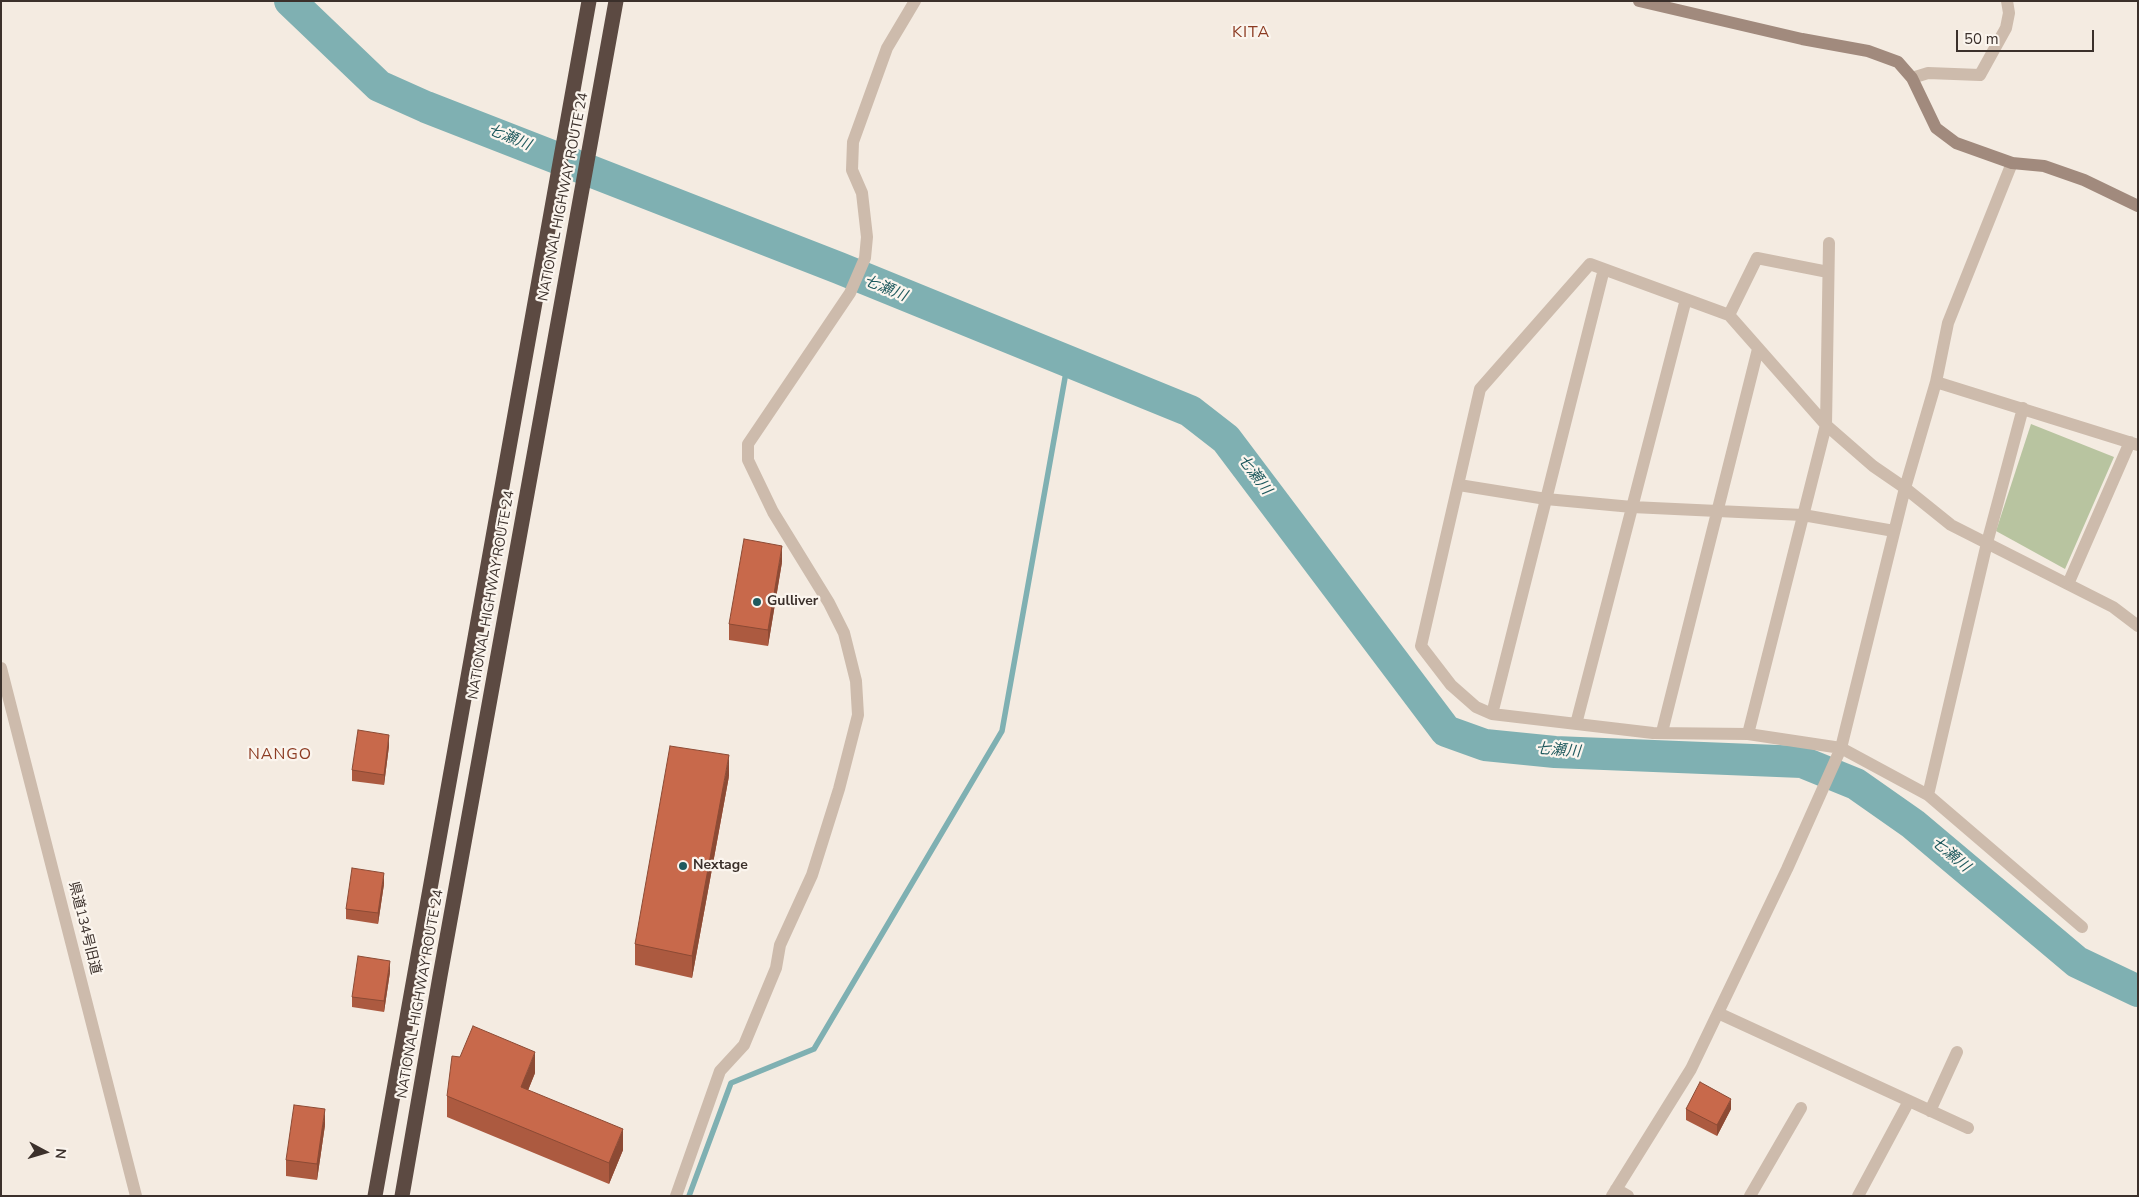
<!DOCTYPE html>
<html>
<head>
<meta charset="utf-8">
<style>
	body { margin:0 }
	#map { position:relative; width:2139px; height:1197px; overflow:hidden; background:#f4ebe1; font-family:"Nunito Sans",sans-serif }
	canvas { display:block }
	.frame { position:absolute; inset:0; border:2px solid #3b302b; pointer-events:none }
	.north { position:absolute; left:20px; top:1127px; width:50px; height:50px; -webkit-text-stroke:4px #fbf5ee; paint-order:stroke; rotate:96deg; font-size:14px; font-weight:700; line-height:20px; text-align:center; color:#3b302b }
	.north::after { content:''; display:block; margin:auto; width:18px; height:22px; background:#3b302b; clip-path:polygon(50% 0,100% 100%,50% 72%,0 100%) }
	.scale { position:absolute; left:1956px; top:30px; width:138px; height:22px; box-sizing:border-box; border:2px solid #3b302b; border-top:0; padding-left:6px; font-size:15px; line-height:18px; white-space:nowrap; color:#3b302b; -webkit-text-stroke:4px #fbf5ee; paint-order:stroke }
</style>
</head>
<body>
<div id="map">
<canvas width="2139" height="1197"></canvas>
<div class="frame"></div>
<div class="north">N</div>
<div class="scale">50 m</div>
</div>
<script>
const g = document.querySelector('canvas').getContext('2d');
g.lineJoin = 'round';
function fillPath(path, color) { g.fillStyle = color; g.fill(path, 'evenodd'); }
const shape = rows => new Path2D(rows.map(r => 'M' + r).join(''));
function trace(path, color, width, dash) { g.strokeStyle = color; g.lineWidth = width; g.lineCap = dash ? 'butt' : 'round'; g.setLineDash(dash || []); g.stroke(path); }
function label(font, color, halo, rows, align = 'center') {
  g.font = font + ' "Nunito Sans","Noto Sans JP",sans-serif'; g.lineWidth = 4.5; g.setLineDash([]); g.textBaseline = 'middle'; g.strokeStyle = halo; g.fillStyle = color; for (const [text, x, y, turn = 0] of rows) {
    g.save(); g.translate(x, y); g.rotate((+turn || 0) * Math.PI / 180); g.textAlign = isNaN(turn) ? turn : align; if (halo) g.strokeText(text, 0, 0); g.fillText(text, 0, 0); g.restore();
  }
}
fillPath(shape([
	[2031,424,2114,457,2065,569,1996,531]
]), '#b8c4a0');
trace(shape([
	[689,1196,731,1083,814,1049,1002,731,1068,361]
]), '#7fb0b2', 5.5);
trace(shape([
	[290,1,379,86,426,107,839,268,1190,411,1226,439,1446,731,1485,745,1555,752,1802,762,1856,784,1913,824,2077,962,2138,991]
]), '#7fb0b2', 32);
trace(shape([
	[1912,78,1928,73,1980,75,2006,28,2009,13,2007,1],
	[1729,315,1757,258,1828,272],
	[1936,382,2138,445],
	[1459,485,1546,499,1632,507,1803,515,1894,531],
	[2068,584,2130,442],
	[1,668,136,1196],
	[1492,714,1604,269],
	[1576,724,1686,299],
	[1662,732,1758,349],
	[1748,734,1826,425,1829,243],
	[1928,795,1987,543,2023,408],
	[2082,927,1928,795,1841,748,1748,734,1653,733,1492,714,1476,707,1451,685,1421,646,1480,389,1590,264,1729,315,1826,425,1873,466,1905,488,1951,525,2113,607,2138,626],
	[1718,1013,1968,1128],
	[1930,1111,1957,1052],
	[1616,1189,1628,1196],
	[676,1196,720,1071,744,1045,776,968,780,945,812,875,839,789,858,715,856,681,844,633,829,603,773,512,748,460,748,444,850,293,865,258,867,237,862,193,852,170,853,142,887,48,915,1],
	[1612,1196,1691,1069,1787,869,1841,748,1905,488,1936,382,1948,323,2012,163],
	[1750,1196,1801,1108],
	[1858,1196,1909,1101]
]), '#cdbbac', 12);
trace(shape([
	[1639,1,1802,39,1868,51,1898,62,1912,78,1936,128,1956,143,2012,163,2044,166,2084,180,2138,206]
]), '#a18a7d', 12);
trace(shape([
	[375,1196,589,1],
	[402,1196,440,976,616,1]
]), '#5c4a42', 15);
fillPath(shape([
	[782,562,768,646,729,640,729,624],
	[389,746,384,785,352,781,352,770],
	[729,776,692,978,635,965,635,944],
	[384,884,378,924,346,919,346,909],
	[390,972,384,1012,352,1007,352,997],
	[535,1073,528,1090,623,1150,609,1184,447,1117,447,1096],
	[1686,1109,1731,1109,1717,1136,1686,1120],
	[325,1125,317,1180,286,1176,286,1160]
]), '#ac5a40');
fillPath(shape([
	[782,546,782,562,768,646,768,630],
	[389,735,389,746,384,785,384,775],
	[729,755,729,776,692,978,692,956],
	[384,873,384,884,378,924,378,913],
	[390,961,390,972,384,1012,384,1001],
	[535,1052,535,1073,521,1108,521,1087],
	[1731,1099,1731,1109,1717,1136,1717,1125],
	[325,1109,325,1125,317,1180,317,1164],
	[623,1129,623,1150,609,1184,609,1163]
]), '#8c4a34');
const building = shape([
	[744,539,782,546,768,630,729,624,744,539],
	[358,730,389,735,384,775,352,770,358,730],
	[670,746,729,755,692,956,635,944,670,746],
	[352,868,384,873,378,913,346,909,352,868],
	[358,956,390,961,384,1001,352,997,358,956],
	[473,1026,535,1052,521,1087,623,1129,609,1163,447,1096,452,1056,460,1057,473,1026],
	[1700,1082,1731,1099,1717,1125,1686,1109,1700,1082],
	[294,1105,325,1109,317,1164,286,1160,294,1105]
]);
fillPath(building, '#c8694b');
trace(building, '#8c4a34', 1);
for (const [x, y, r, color] of [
	[757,602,5,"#1f5a5e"],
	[683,866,5,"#1f5a5e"]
]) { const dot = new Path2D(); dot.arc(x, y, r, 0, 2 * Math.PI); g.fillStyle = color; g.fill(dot); trace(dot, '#fbf5ee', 2); }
label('14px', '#3b302b', '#fbf5ee', [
	["NATIONAL HIGHWAY ROUTE 24",564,197,-79],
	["NATIONAL HIGHWAY ROUTE 24",492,595,-80],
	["県道134号旧道",84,928,76],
	["NATIONAL HIGHWAY ROUTE 24",421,994,-80]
]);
label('bold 14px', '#3b302b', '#fbf5ee', [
	["Gulliver",767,602],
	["Nextage",693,866]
], 'left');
label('italic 15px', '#1f5a5e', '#fbf5ee', [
	["七瀬川",509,138,22],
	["七瀬川",885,289,22],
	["七瀬川",1254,475,53],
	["七瀬川",1558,751,4],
	["七瀬川",1950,855,40]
]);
g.letterSpacing = '1px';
label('16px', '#8c3b22', '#fbf5ee', [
	["KITA",1251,33],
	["NANGO",280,755]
]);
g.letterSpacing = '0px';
</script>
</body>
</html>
